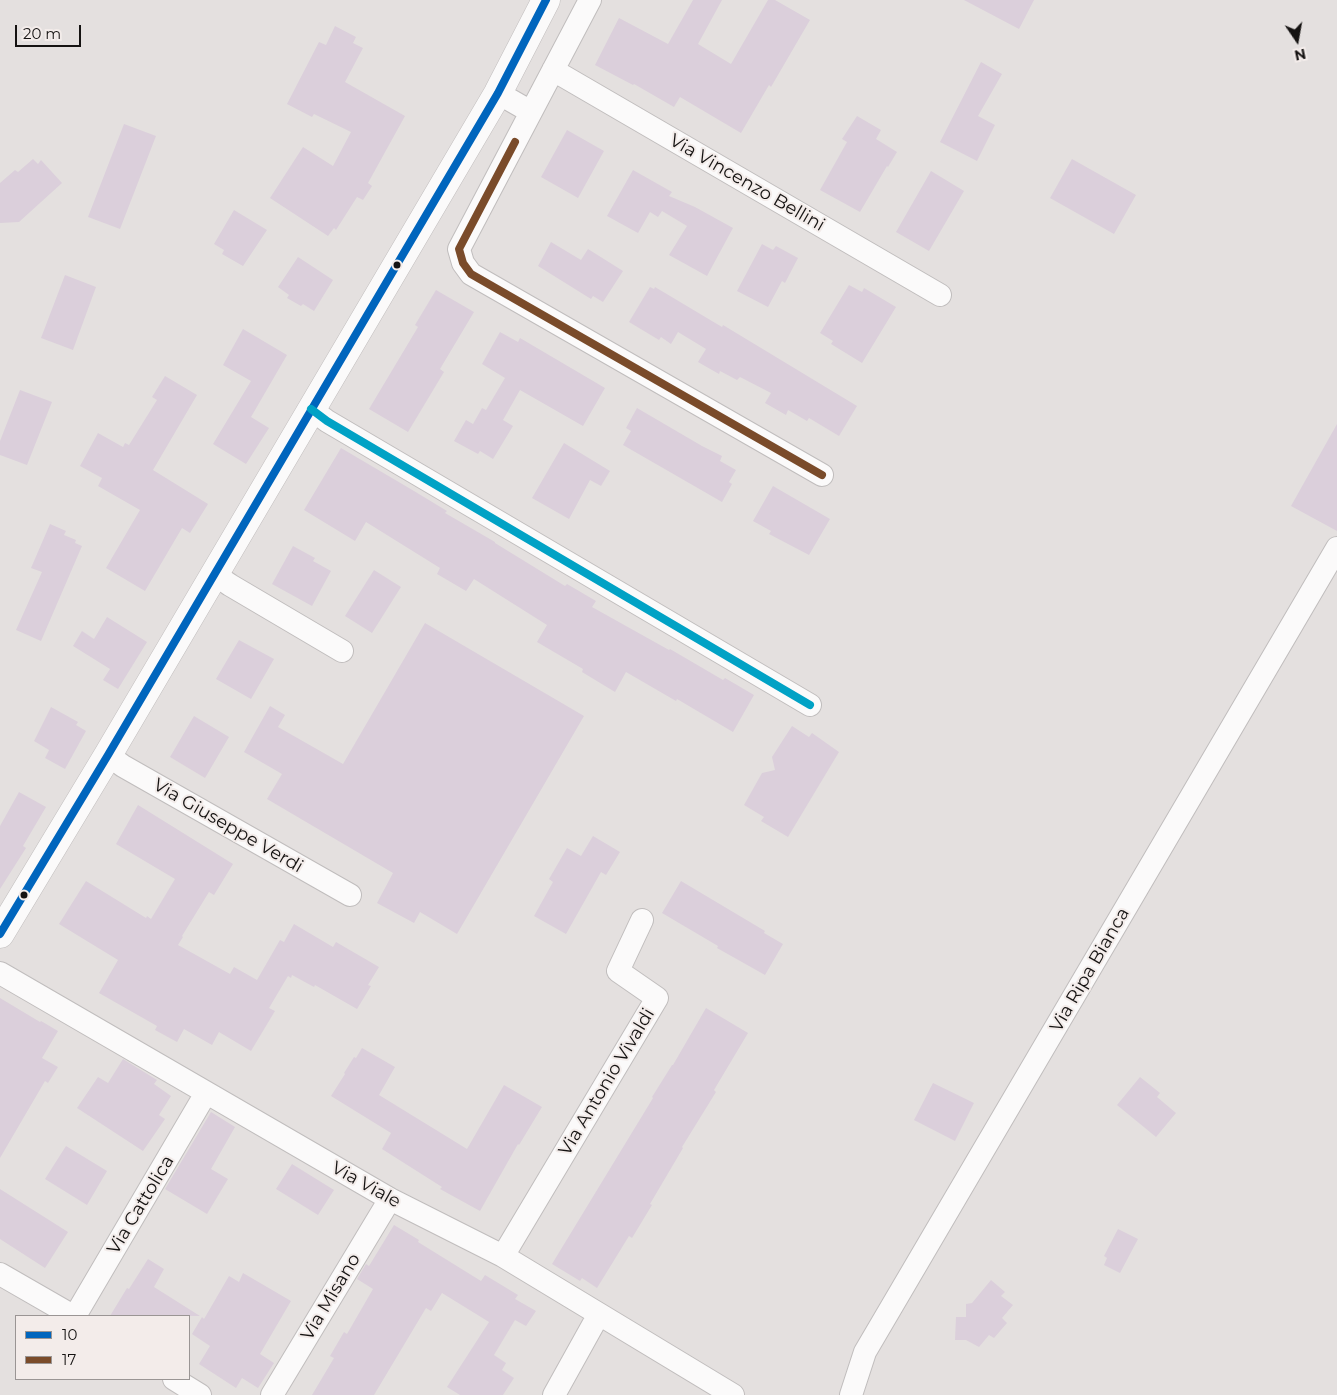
<!DOCTYPE html>
<html>
<head>
<meta charset="utf-8">
<style>
	body { margin:0 }
	#map { position:relative; width:1337px; height:1395px; overflow:hidden; background:#e4e0df; font-family:Montserrat,sans-serif }
	canvas { display:block }
	.legend { position:absolute; left:15px; top:1315px; width:175px; height:65px; box-sizing:border-box; background:#f3ecea; border:1px solid #9a9594; margin:0; padding:6px 9px; list-style:none; font-size:15px; color:#151312 }
	.legend li { display:flex; align-items:center; gap:10px; height:25px }
	.legend b { width:25px; border:1px solid #9a9594 }
	.north { position:absolute; left:1272px; top:15px; width:50px; height:50px; -webkit-text-stroke:4px #f3ecea; paint-order:stroke; rotate:168deg; font-size:14px; font-weight:700; line-height:20px; text-align:center; color:#151312 }
	.north::after { content:''; display:block; margin:auto; width:18px; height:22px; background:#151312; clip-path:polygon(50% 0,100% 100%,50% 72%,0 100%) }
	.scale { position:absolute; left:15px; top:25px; width:66px; height:22px; box-sizing:border-box; border:2px solid #151312; border-top:0; padding-left:6px; font-size:15px; line-height:18px; white-space:nowrap; color:#151312; -webkit-text-stroke:4px #f3ecea; paint-order:stroke }
</style>
</head>
<body>
<div id="map">
<canvas width="1337" height="1395"></canvas>
<ul class="legend">
<li><b style="height:6px;background:#0065bd"></b>10</li>
<li><b style="height:6px;background:#7a4b2a"></b>17</li>
</ul>
<div class="north">N</div>
<div class="scale">20 m</div>
</div>
<script>
const g = document.querySelector('canvas').getContext('2d');
g.lineJoin = 'round';
function fillPath(path, color) { g.fillStyle = color; g.fill(path, 'evenodd'); }
const shape = rows => new Path2D(rows.map(r => 'M' + r).join(''));
function trace(path, color, width, dash) { g.strokeStyle = color; g.lineWidth = width; g.lineCap = dash ? 'butt' : 'round'; g.setLineDash(dash || []); g.stroke(path); }
function label(font, color, halo, rows, align = 'center') {
  g.font = font + ' Montserrat,sans-serif'; g.lineWidth = 4; g.setLineDash([]); g.textBaseline = 'middle'; g.strokeStyle = halo; g.fillStyle = color; for (const [text, x, y, turn = 0] of rows) {
    g.save(); g.translate(x, y); g.rotate((+turn || 0) * Math.PI / 180); g.textAlign = isNaN(turn) ? turn : align; if (halo) g.strokeText(text, 0, 0); g.fillText(text, 0, 0); g.restore();
  }
}
fillPath(shape([
	[693,0,722,0,698,44,731,64,768,0,775,0,810,20,771,87,769,85,741,133,680,97,674,107,634,84,633,85,595,65,619,18,668,44],
	[964,0,1034,0,1019,29],
	[335,26,356,37,353,43,363,48,345,82,405,116,368,183,372,186,363,200,357,197,336,230,334,228,328,236,270,198,303,147,333,166,351,132,314,114,312,117,287,104,319,42,326,45],
	[981,62,1002,74,978,116,995,125,977,161,940,142],
	[857,116,881,130,876,139,897,152,888,167,887,166,860,212,820,190,847,142,842,139],
	[124,124,156,136,120,229,88,217],
	[567,130,604,151,578,198,541,177],
	[33,159,38,164,41,160,62,183,19,222,0,223,0,183,15,170,18,172],
	[1072,159,1136,195,1114,234,1050,198],
	[633,170,672,192,669,196,695,207,733,228,707,276,669,255,687,226,662,211,658,217,650,212,638,233,607,216],
	[931,171,964,191,929,251,896,232],
	[234,210,267,230,243,266,222,254,224,250,214,244],
	[551,242,581,260,588,249,623,271,603,302,593,296,591,299,538,266],
	[762,244,773,250,776,246,798,258,785,283,782,281,768,307,737,291],
	[298,257,333,280,314,311,303,304,301,306,287,298,289,295,278,287],
	[65,275,96,287,73,350,41,338],
	[849,285,862,292,864,288,896,307,862,363,831,344,833,341,820,333],
	[650,287,654,289,655,287,722,327,723,325,857,406,839,436,809,418,807,421,788,410,786,415,765,403,771,393,740,377,737,380,720,371,719,374,698,362,706,349,678,332,671,344,661,337,659,340,629,322],
	[436,290,474,312,440,369,444,372,408,432,369,409,418,327,415,325],
	[243,329,287,355,251,417,269,428,246,464,213,444,251,381,223,365],
	[500,332,518,342,520,338,605,388,583,426,520,390,503,420,513,426,493,459,480,451,478,454,454,441,466,420,473,424,482,408,486,410,505,378,482,364],
	[165,376,197,395,153,470,208,504,190,533,182,528,145,591,106,568,140,510,98,486,102,478,80,466,98,433,123,447,125,443,129,445,157,400,152,397],
	[20,390,52,402,27,465,0,455,0,441],
	[637,408,702,446,722,456,720,461,736,470,729,482,732,484,722,502,623,445,631,431,626,428],
	[1337,424,1337,531,1291,506],
	[564,443,610,471,601,486,590,480,569,519,532,498],
	[341,448,414,491,447,511,445,513,495,542,495,543,565,586,567,584,596,601,592,607,669,650,670,649,723,680,725,678,754,695,733,732,677,699,676,701,626,672,615,692,582,672,583,669,537,642,547,625,474,579,466,591,437,574,440,568,366,522,355,541,304,510],
	[773,486,830,519,809,555,769,534,771,531,753,521],
	[50,524,66,531,64,535,76,540,75,543,82,546,41,641,16,630,42,572,31,568],
	[293,546,315,558,313,561,331,571,312,606,272,584],
	[374,570,401,587,372,633,345,616],
	[107,617,147,642,118,689,103,680,110,669,73,646,82,631,94,639],
	[425,623,584,716,457,934,420,912,414,923,377,903,393,873,267,799,282,774,244,752,270,706,285,715,278,727,343,764],
	[239,640,274,659,251,699,216,679],
	[51,707,78,722,76,725,86,731,65,769,45,758,49,750,34,741],
	[194,716,229,737,205,778,170,757],
	[792,726,809,737,812,733,839,752,788,837,761,821,764,817,744,805,762,773,775,770,772,757],
	[19,792,46,807,23,846,26,848,0,889,0,826],
	[138,805,233,864,214,895,209,892,182,936,183,937,178,945,230,974,234,967,257,980,280,940,284,942,294,924,333,947,336,942,379,967,368,985,371,986,357,1009,315,985,314,987,292,975,291,978,288,976,269,1008,275,1011,251,1051,219,1032,212,1045,184,1029,177,1042,155,1030,157,1026,99,993,118,960,59,924,86,881,146,918,147,916,151,919,175,879,116,844],
	[593,836,620,852,606,875,601,872,566,934,534,916,553,882,549,879,567,848,581,856],
	[681,881,765,931,764,933,783,944,765,975,717,948,718,946,662,913],
	[0,998,40,1022,41,1021,58,1031,42,1058,58,1067,48,1083,45,1081,0,1158],
	[706,1008,748,1033,714,1090,716,1092,682,1147,683,1148,650,1204,652,1205,632,1238,629,1236,597,1288,582,1278,580,1281,552,1264,653,1098,652,1097,672,1065,673,1065],
	[362,1048,395,1067,379,1095,467,1149,504,1085,542,1107,519,1145,518,1144,480,1211,440,1189,442,1187,382,1149,391,1133,331,1096,345,1074,344,1073,354,1057,356,1058],
	[123,1059,157,1080,154,1084,171,1096,159,1115,165,1119,143,1151,77,1108,98,1077,108,1083],
	[1140,1077,1160,1093,1157,1097,1176,1113,1156,1137,1117,1105],
	[933,1083,974,1103,955,1141,914,1120],
	[211,1112,235,1127,211,1169,228,1179,207,1214,165,1189],
	[66,1146,107,1171,87,1205,45,1179],
	[292,1164,334,1190,318,1215,276,1189],
	[0,1189,68,1232,45,1268,0,1239],
	[394,1225,419,1240,418,1242,481,1281,485,1275,518,1295,515,1299,536,1311,526,1326,515,1320,494,1355,506,1363,502,1370,514,1378,503,1395,460,1395,447,1387,489,1322,442,1293,431,1311,426,1308,374,1395,312,1395,334,1358,330,1356,344,1332,347,1334,373,1289,357,1279,366,1264,369,1266],
	[1118,1229,1138,1239,1120,1273,1104,1265,1107,1258,1104,1256],
	[148,1259,164,1269,154,1287,200,1316,110,1316,127,1288,129,1289],
	[243,1273,291,1301,260,1354,274,1363,258,1388,242,1378,236,1388,199,1364,210,1346,192,1334,202,1317,204,1319,229,1276,239,1282],
	[991,1280,1005,1292,1001,1296,1013,1305,1002,1318,1007,1323,994,1338,989,1335,979,1347,966,1340,955,1340,956,1317,966,1317,966,1304,972,1303]
]), '#dbcfdb');
const minor = shape([
	[590,0,459,249,463,263,471,274,822,475],
	[553,70,940,295],
	[498,93,531,112],
	[311,409,327,421,810,705],
	[214,574,230,585,342,651],
	[108,755,123,766,350,895],
	[0,973,390,1199,503,1256,733,1395],
	[503,1256,657,998,618,971,642,920],
	[0,1274,73,1316],
	[75,1316,206,1093],
	[174,1379,200,1395],
	[272,1395,390,1199],
	[554,1395,599,1314],
	[851,1395,865,1352,1337,548]
]);
const secondary = shape([
	[0,934,108,755,498,93,546,0]
]);
trace(minor, '#c0bdbd', 24);
trace(secondary, '#c0bdbd', 29);
trace(minor, '#fbfafa', 22);
trace(secondary, '#fbfafa', 28);
trace(shape([
	[0,934,108,755,498,93,546,0]
]), '#0065bd', 8);
trace(shape([
	[515,142,459,249,463,263,471,274,822,475]
]), '#7a4b2a', 8);
trace(shape([
	[311,409,327,421,810,705]
]), '#01a2c5', 8);
for (const [x, y, r, color] of [
	[397,265,4.5,"#151312"],
	[24,895,4.5,"#151312"]
]) { const dot = new Path2D(); dot.arc(x, y, r, 0, 2 * Math.PI); g.fillStyle = color; g.fill(dot); trace(dot, '#f3ecea', 2); }
label('18px', '#151312', '#f3ecea', [
	["Via Vincenzo Bellini",747,183,30],
	["Via Giuseppe Verdi",228,826,30],
	["Via Ripa Bianca",1090,970,-60],
	["Via Antonio Vivaldi",607,1082,-59],
	["Via Viale",366,1185,29],
	["Via Cattolica",141,1205,-59],
	["Via Misano",331,1297,-59]
]);
</script>
</body>
</html>
